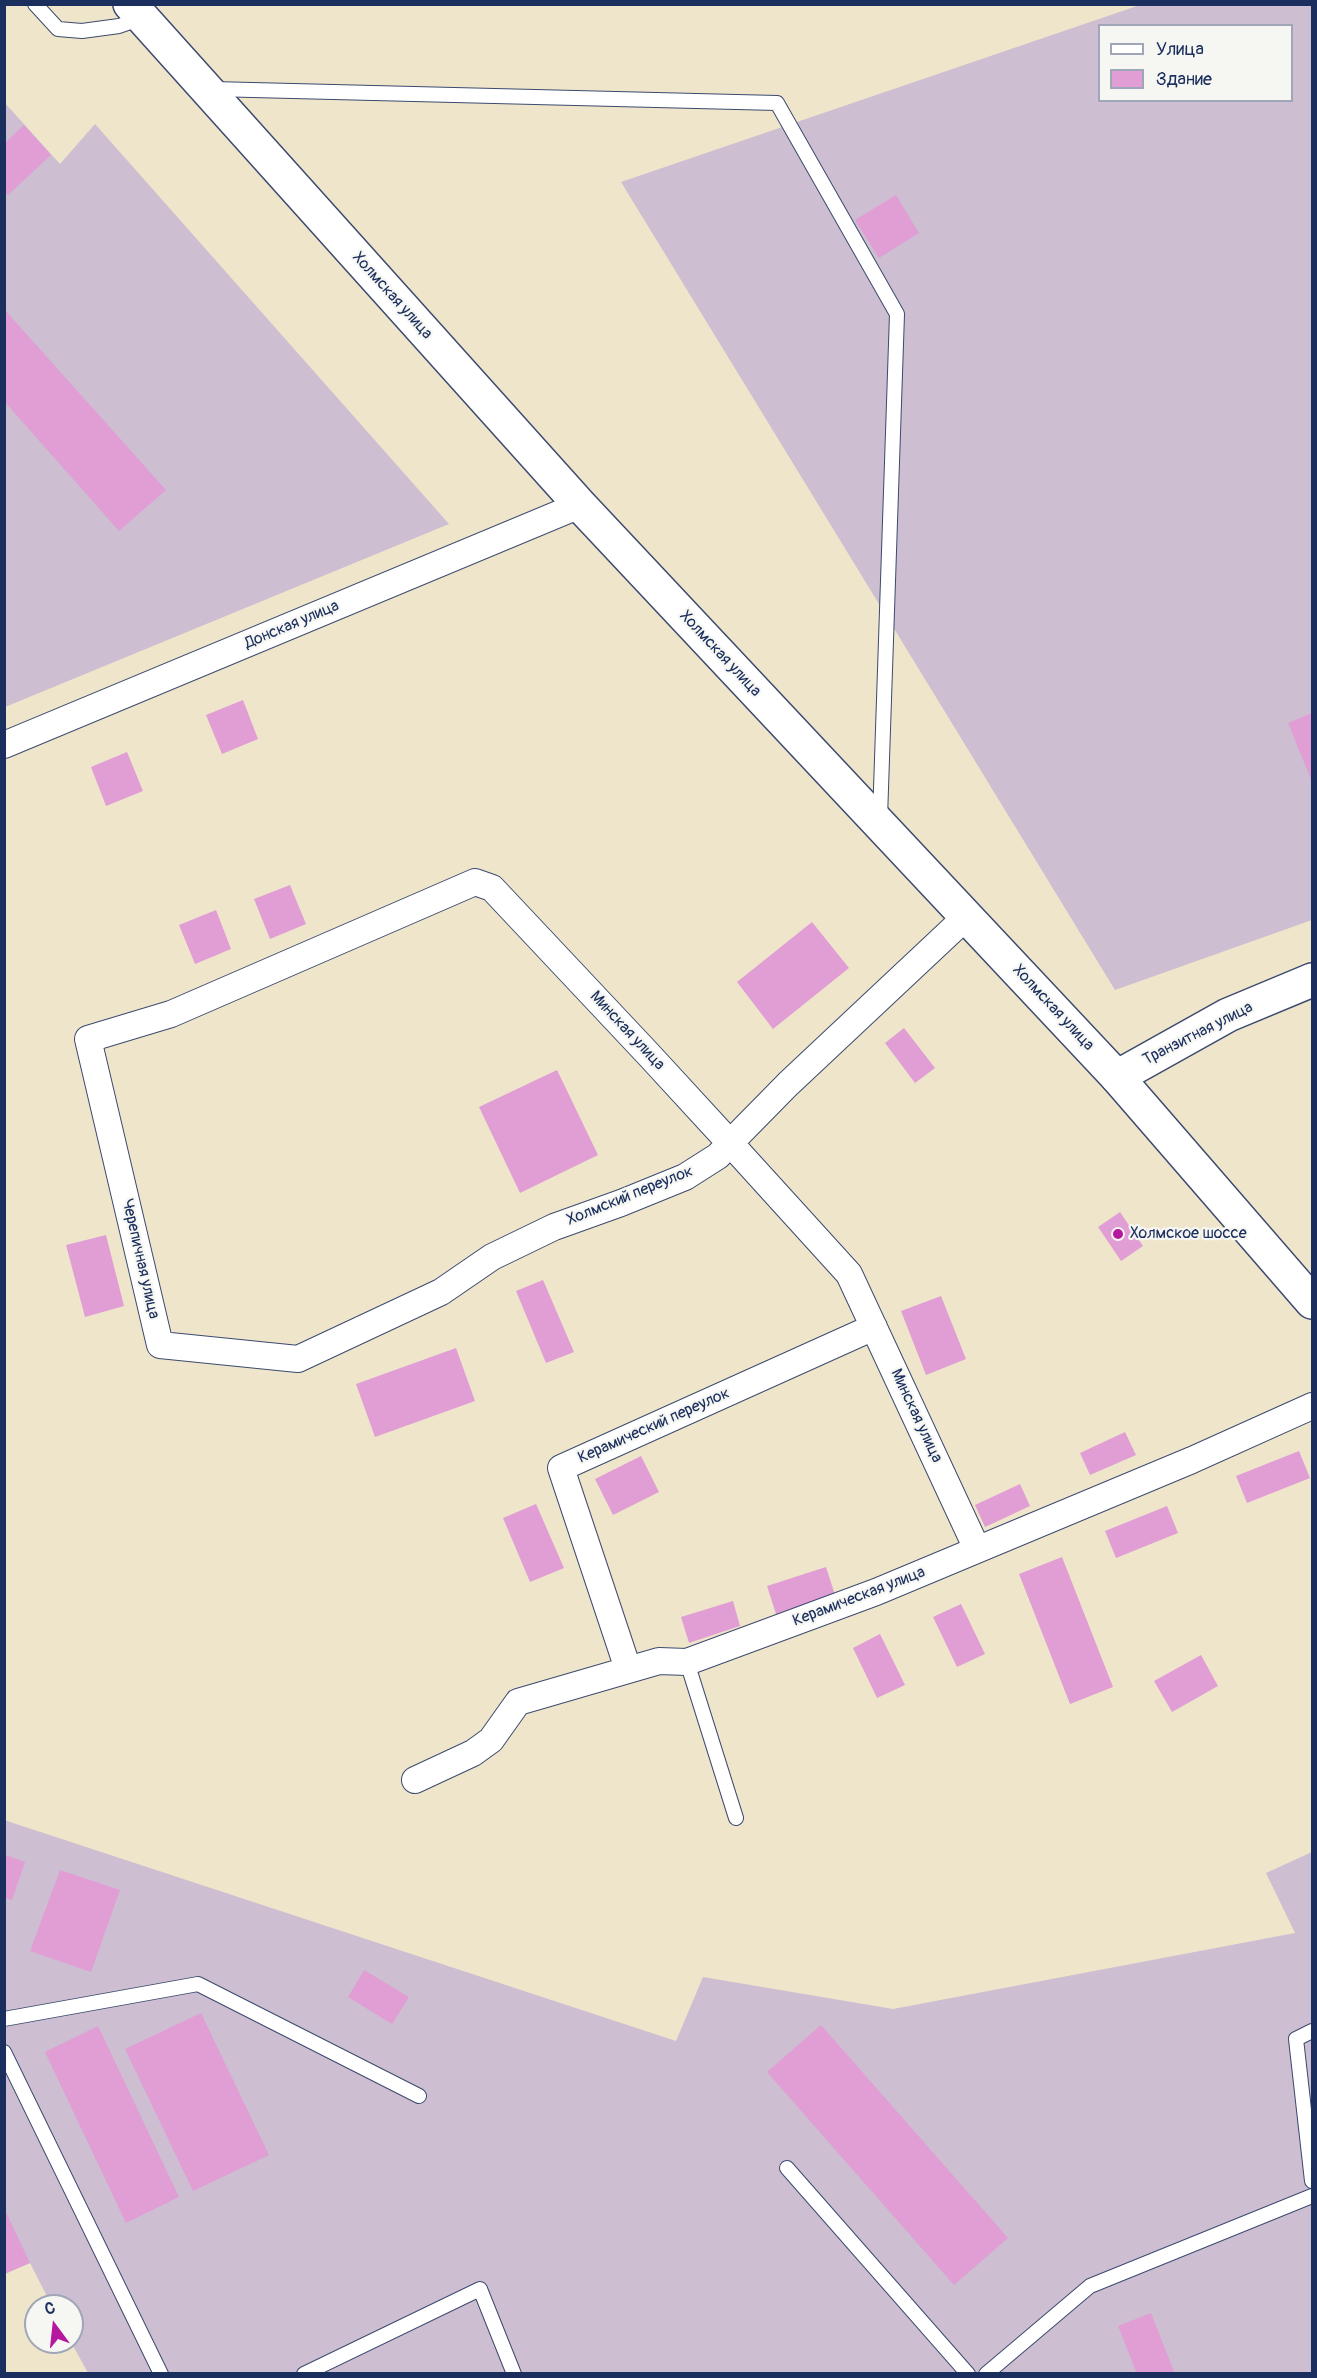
<!DOCTYPE html>
<html>
<head>
<meta charset="utf-8">
<style>
	body { margin:0 }
	#map { position:relative; width:1317px; height:2378px; overflow:hidden; background:#efe5cb; font-family:Pangolin,sans-serif }
	canvas { display:block }
	.frame { position:absolute; inset:0; border:6px solid #1b2f5e; pointer-events:none }
	.legend { position:absolute; left:1098px; top:24px; width:195px; height:78px; box-sizing:border-box; background:#f6f6f2; border:2px solid #9ea6b7; margin:0; padding:8px 10px; list-style:none; font-size:18px; color:#1b2f5e }
	.legend li { display:flex; align-items:center; gap:12px; height:30px }
	.legend b { width:30px; border:2px solid #9ea6b7 }
	.north { position:absolute; left:24px; top:2294px; width:60px; height:60px; box-sizing:border-box; background:#f6f6f2; border:2px solid #9ea6b7; border-radius:50%; rotate:345deg; font-size:16px; font-weight:700; line-height:24px; text-align:center; color:#1b2f5e }
	.north::after { content:''; display:block; margin:auto; width:21px; height:27px; background:#b5179e; clip-path:polygon(50% 0,100% 100%,50% 72%,0 100%) }
</style>
</head>
<body>
<div id="map">
<canvas width="1317" height="2378"></canvas>
<div class="frame"></div>
<ul class="legend">
<li><b style="height:8px;background:#fff"></b>Улица</li>
<li><b style="height:16px;background:#e09ed5"></b>Здание</li>
</ul>
<div class="north">С</div>
</div>
<script>
const g = document.querySelector('canvas').getContext('2d');
g.lineJoin = 'round';
function fillPath(path, color) { g.fillStyle = color; g.fill(path, 'evenodd'); }
const shape = rows => new Path2D(rows.map(r => 'M' + r).join(''));
function trace(path, color, width, dash) { g.strokeStyle = color; g.lineWidth = width; g.lineCap = dash ? 'butt' : 'round'; g.setLineDash(dash || []); g.stroke(path); }
function label(font, color, halo, rows, align = 'center') {
  g.font = font + ' Pangolin,sans-serif'; g.lineWidth = 4.5; g.setLineDash([]); g.textBaseline = 'middle'; g.strokeStyle = halo; g.fillStyle = color; for (const [text, x, y, turn = 0] of rows) {
    g.save(); g.translate(x, y); g.rotate((+turn || 0) * Math.PI / 180); g.textAlign = isNaN(turn) ? turn : align; if (halo) g.strokeText(text, 0, 0); g.fillText(text, 0, 0); g.restore();
  }
}
fillPath(shape([
	[1140,5,1312,5,1312,920,1115,990,621,182],
	[1100,26,1292,26,1292,100,1100,100],
	[4,102,60,164,95,124,449,524,5,707],
	[4,1820,676,2041,703,1977,893,2009,1295,1933,1266,1873,1312,1852,1312,2373,88,2373,71,2342,72,2306,52,2306,30,2263,5,2274]
]), '#cdbed2');
fillPath(shape([
	[24,125,51,155,8,195,4,191,4,144],
	[896,195,919,233,879,258,855,220],
	[4,309,166,490,119,531,4,401],
	[243,700,258,739,222,754,206,715],
	[1312,713,1312,782,1288,723],
	[127,752,143,791,106,806,91,767],
	[290,885,306,924,270,939,254,899],
	[216,910,231,949,195,964,179,925],
	[812,922,849,968,773,1029,737,982],
	[904,1028,935,1068,915,1083,885,1043],
	[557,1070,598,1155,520,1193,479,1107],
	[1120,1212,1143,1246,1121,1261,1098,1227],
	[106,1235,124,1306,85,1317,66,1245],
	[543,1280,574,1352,546,1363,516,1291],
	[941,1296,966,1359,926,1375,901,1311],
	[456,1348,475,1401,375,1437,356,1384],
	[1125,1432,1136,1455,1090,1475,1080,1453],
	[1299,1451,1310,1478,1247,1503,1236,1476],
	[641,1456,659,1492,613,1515,595,1479],
	[1020,1484,1030,1506,985,1527,975,1505],
	[536,1504,564,1568,530,1582,503,1518],
	[1167,1506,1178,1533,1116,1558,1105,1531],
	[1062,1557,1113,1687,1070,1704,1019,1574],
	[826,1567,835,1595,776,1614,767,1586],
	[733,1601,740,1626,689,1643,681,1617],
	[961,1604,985,1654,957,1667,933,1617],
	[880,1634,905,1685,877,1698,853,1648],
	[1201,1655,1218,1686,1172,1712,1154,1681],
	[5,1855,25,1862,12,1900,5,1898],
	[60,1870,120,1890,91,1972,30,1951],
	[364,1970,409,1997,392,2024,348,1997],
	[201,2013,269,2155,193,2191,125,2049],
	[821,2025,1008,2238,954,2285,767,2072],
	[98,2026,179,2197,126,2223,45,2052],
	[4,2208,30,2263,4,2274],
	[1151,2313,1175,2374,1137,2374,1118,2326]
]), '#e09ed5');
const service = shape([
	[35,4,58,29,82,31,119,26,142,18],
	[212,89,777,103,897,314,880,818],
	[687,1662,736,1818],
	[4,2019,198,1984,419,2096],
	[1312,2031,1296,2039,1312,2181],
	[4,2052,161,2374],
	[787,2168,968,2374],
	[304,2374,480,2289,514,2374],
	[986,2374,1090,2286,1312,2196]
]);
const minor = shape([
	[4,745,580,505],
	[967,916,788,1084,730,1143,718,1156,685,1177,621,1203,554,1227,492,1257,441,1292,298,1359,160,1345,88,1039,171,1014,475,882,492,888,650,1056,730,1143,849,1274,977,1549],
	[628,1669,561,1468,874,1327],
	[415,1780,473,1753,491,1740,518,1702,659,1661,687,1662,876,1592,1192,1460,1312,1406]
]);
const secondary = shape([
	[1117,1077,1228,1015,1312,980]
]);
const primary = shape([
	[130,4,580,505,1117,1077,1312,1302]
]);
trace(service, '#3b4a6e', 16);
trace(minor, '#3b4a6e', 28);
trace(secondary, '#3b4a6e', 36);
trace(primary, '#3b4a6e', 36);
trace(service, '#fff', 14);
trace(minor, '#fff', 26);
trace(secondary, '#fff', 33);
trace(primary, '#fff', 33);
for (const [x, y, r, color] of [
	[1118,1234,6,"#b5179e"]
]) { const dot = new Path2D(); dot.arc(x, y, r, 0, 2 * Math.PI); g.fillStyle = color; g.fill(dot); trace(dot, '#f6f6f2', 2); }
label('16px', '#1b2f5e', '#f6f6f2', [
	["Холмская улица",392,296,48],
	["Донская улица",292,625,-23],
	["Холмская улица",720,654,47],
	["Холмская улица",1053,1008,47],
	["Минская улица",627,1031,47],
	["Транзитная улица",1198,1034,-27],
	["Холмский переулок",630,1196,-22],
	["Черепичная улица",140,1259,77],
	["Минская улица",916,1416,65],
	["Керамический переулок",654,1426,-24],
	["Керамическая улица",859,1597,-21]
]);
label('16px', '#1b2f5e', '#f6f6f2', [
	["Холмское шоссе",1130,1234]
], 'left');
</script>
</body>
</html>
